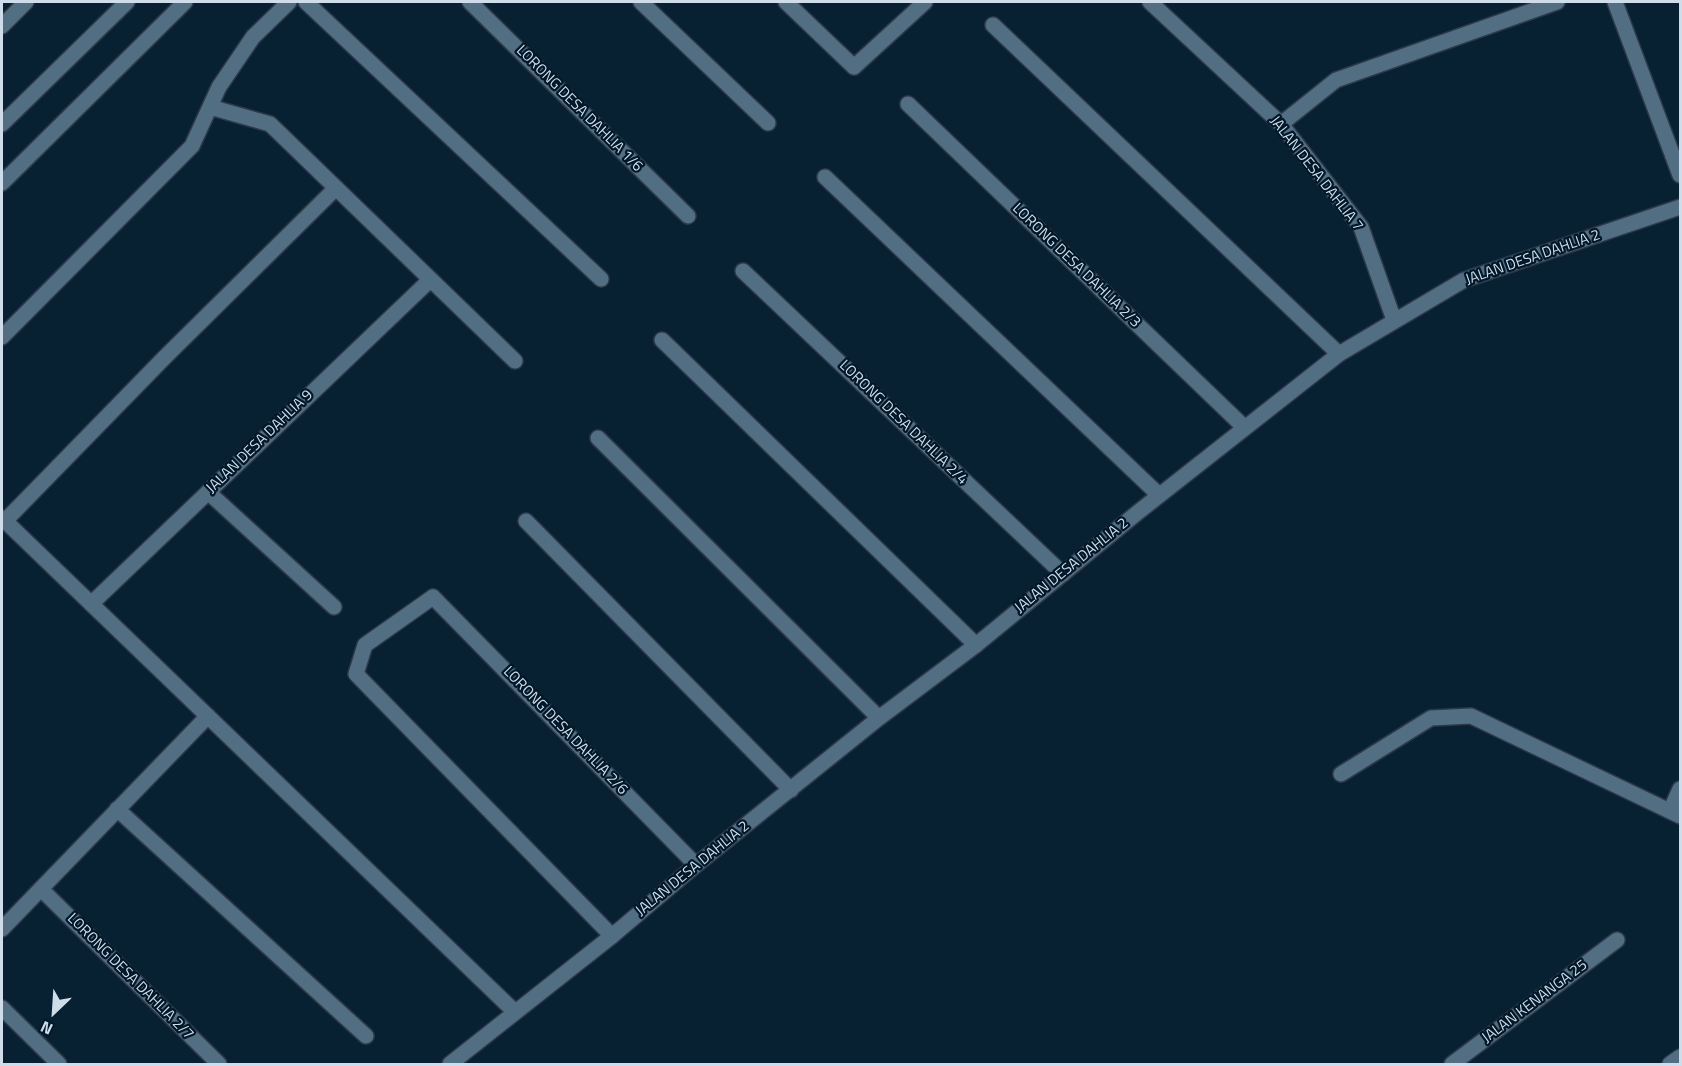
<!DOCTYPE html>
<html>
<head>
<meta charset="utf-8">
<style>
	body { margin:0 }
	#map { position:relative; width:1682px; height:1066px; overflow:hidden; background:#072133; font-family:"Titillium Web",sans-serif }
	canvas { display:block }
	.frame { position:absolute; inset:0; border:3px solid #cedde9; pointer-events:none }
	.north { position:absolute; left:24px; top:982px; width:60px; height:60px; -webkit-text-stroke:4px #001829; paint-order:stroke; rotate:205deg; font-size:16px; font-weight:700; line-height:24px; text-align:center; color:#cedde9 }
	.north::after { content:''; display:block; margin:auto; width:21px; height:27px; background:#cedde9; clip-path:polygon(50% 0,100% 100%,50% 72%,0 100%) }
</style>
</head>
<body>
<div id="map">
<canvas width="1682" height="1066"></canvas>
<div class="frame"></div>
<div class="north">N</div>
</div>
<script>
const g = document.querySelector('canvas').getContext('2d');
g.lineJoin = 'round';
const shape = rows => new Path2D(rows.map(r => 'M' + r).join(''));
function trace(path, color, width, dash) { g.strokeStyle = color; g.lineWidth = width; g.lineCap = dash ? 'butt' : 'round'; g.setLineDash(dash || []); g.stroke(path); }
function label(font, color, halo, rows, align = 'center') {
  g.font = font + ' "Titillium Web",sans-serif'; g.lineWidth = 4.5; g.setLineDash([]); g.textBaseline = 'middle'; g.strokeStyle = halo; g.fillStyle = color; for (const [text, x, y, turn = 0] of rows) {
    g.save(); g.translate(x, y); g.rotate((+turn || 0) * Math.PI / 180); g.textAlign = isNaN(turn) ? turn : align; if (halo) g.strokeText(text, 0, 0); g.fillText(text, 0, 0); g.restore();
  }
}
const lane = shape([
	[306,2,601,279],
	[641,2,768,123],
	[993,25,1339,354],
	[854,67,925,2],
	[825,177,1159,495],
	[662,340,976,645],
	[208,492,334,607],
	[526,521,791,790],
	[4,522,164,358,336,188],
	[433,597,365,645,356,674,612,936],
	[117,809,366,1036],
	[1670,811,1680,789],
	[2,1008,59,1064],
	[1670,1064,1680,1057]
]);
const street = shape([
	[470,2,688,216],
	[786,2,854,67],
	[1150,2,1281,124,1361,227,1394,320],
	[1615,2,1680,175],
	[2,26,26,2],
	[908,104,1245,428],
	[210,107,270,124,515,361],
	[1281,124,1336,80,1557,2],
	[743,271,1063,574],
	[2,337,192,146,219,87,253,37,289,2],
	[598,438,879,718],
	[2,518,515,1012],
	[433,597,696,865],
	[91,604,430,280],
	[1341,774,1431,718,1471,716,1680,816],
	[41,889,219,1064],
	[2,929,208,716],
	[450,1064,612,936,696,865,879,718,976,645,1137,513,1339,354,1464,280,1680,207],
	[1452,1064,1617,940]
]);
const secondary = shape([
	[2,124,127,2],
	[2,183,185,2]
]);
trace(lane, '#2d3848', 18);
trace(street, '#2d3848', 18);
trace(secondary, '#2d3848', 18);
trace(lane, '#526e83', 15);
trace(street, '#526e83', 15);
trace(secondary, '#526e83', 15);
label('15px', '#cedde9', '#001829', [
	["LORONG DESA DAHLIA 1/6",579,109,45],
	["JALAN DESA DAHLIA 7",1316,174,52],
	["JALAN DESA DAHLIA 2",1533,258,-19],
	["LORONG DESA DAHLIA 2/3",1076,266,44],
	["LORONG DESA DAHLIA 2/4",903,423,44],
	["JALAN DESA DAHLIA 9",260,442,-44],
	["JALAN DESA DAHLIA 2",1072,566,-39],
	["LORONG DESA DAHLIA 2/6",565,731,46],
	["JALAN DESA DAHLIA 2",693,869,-39],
	["LORONG DESA DAHLIA 2/7",130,977,45],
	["JALAN KENANGA 25",1535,1002,-37]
]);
</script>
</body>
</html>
